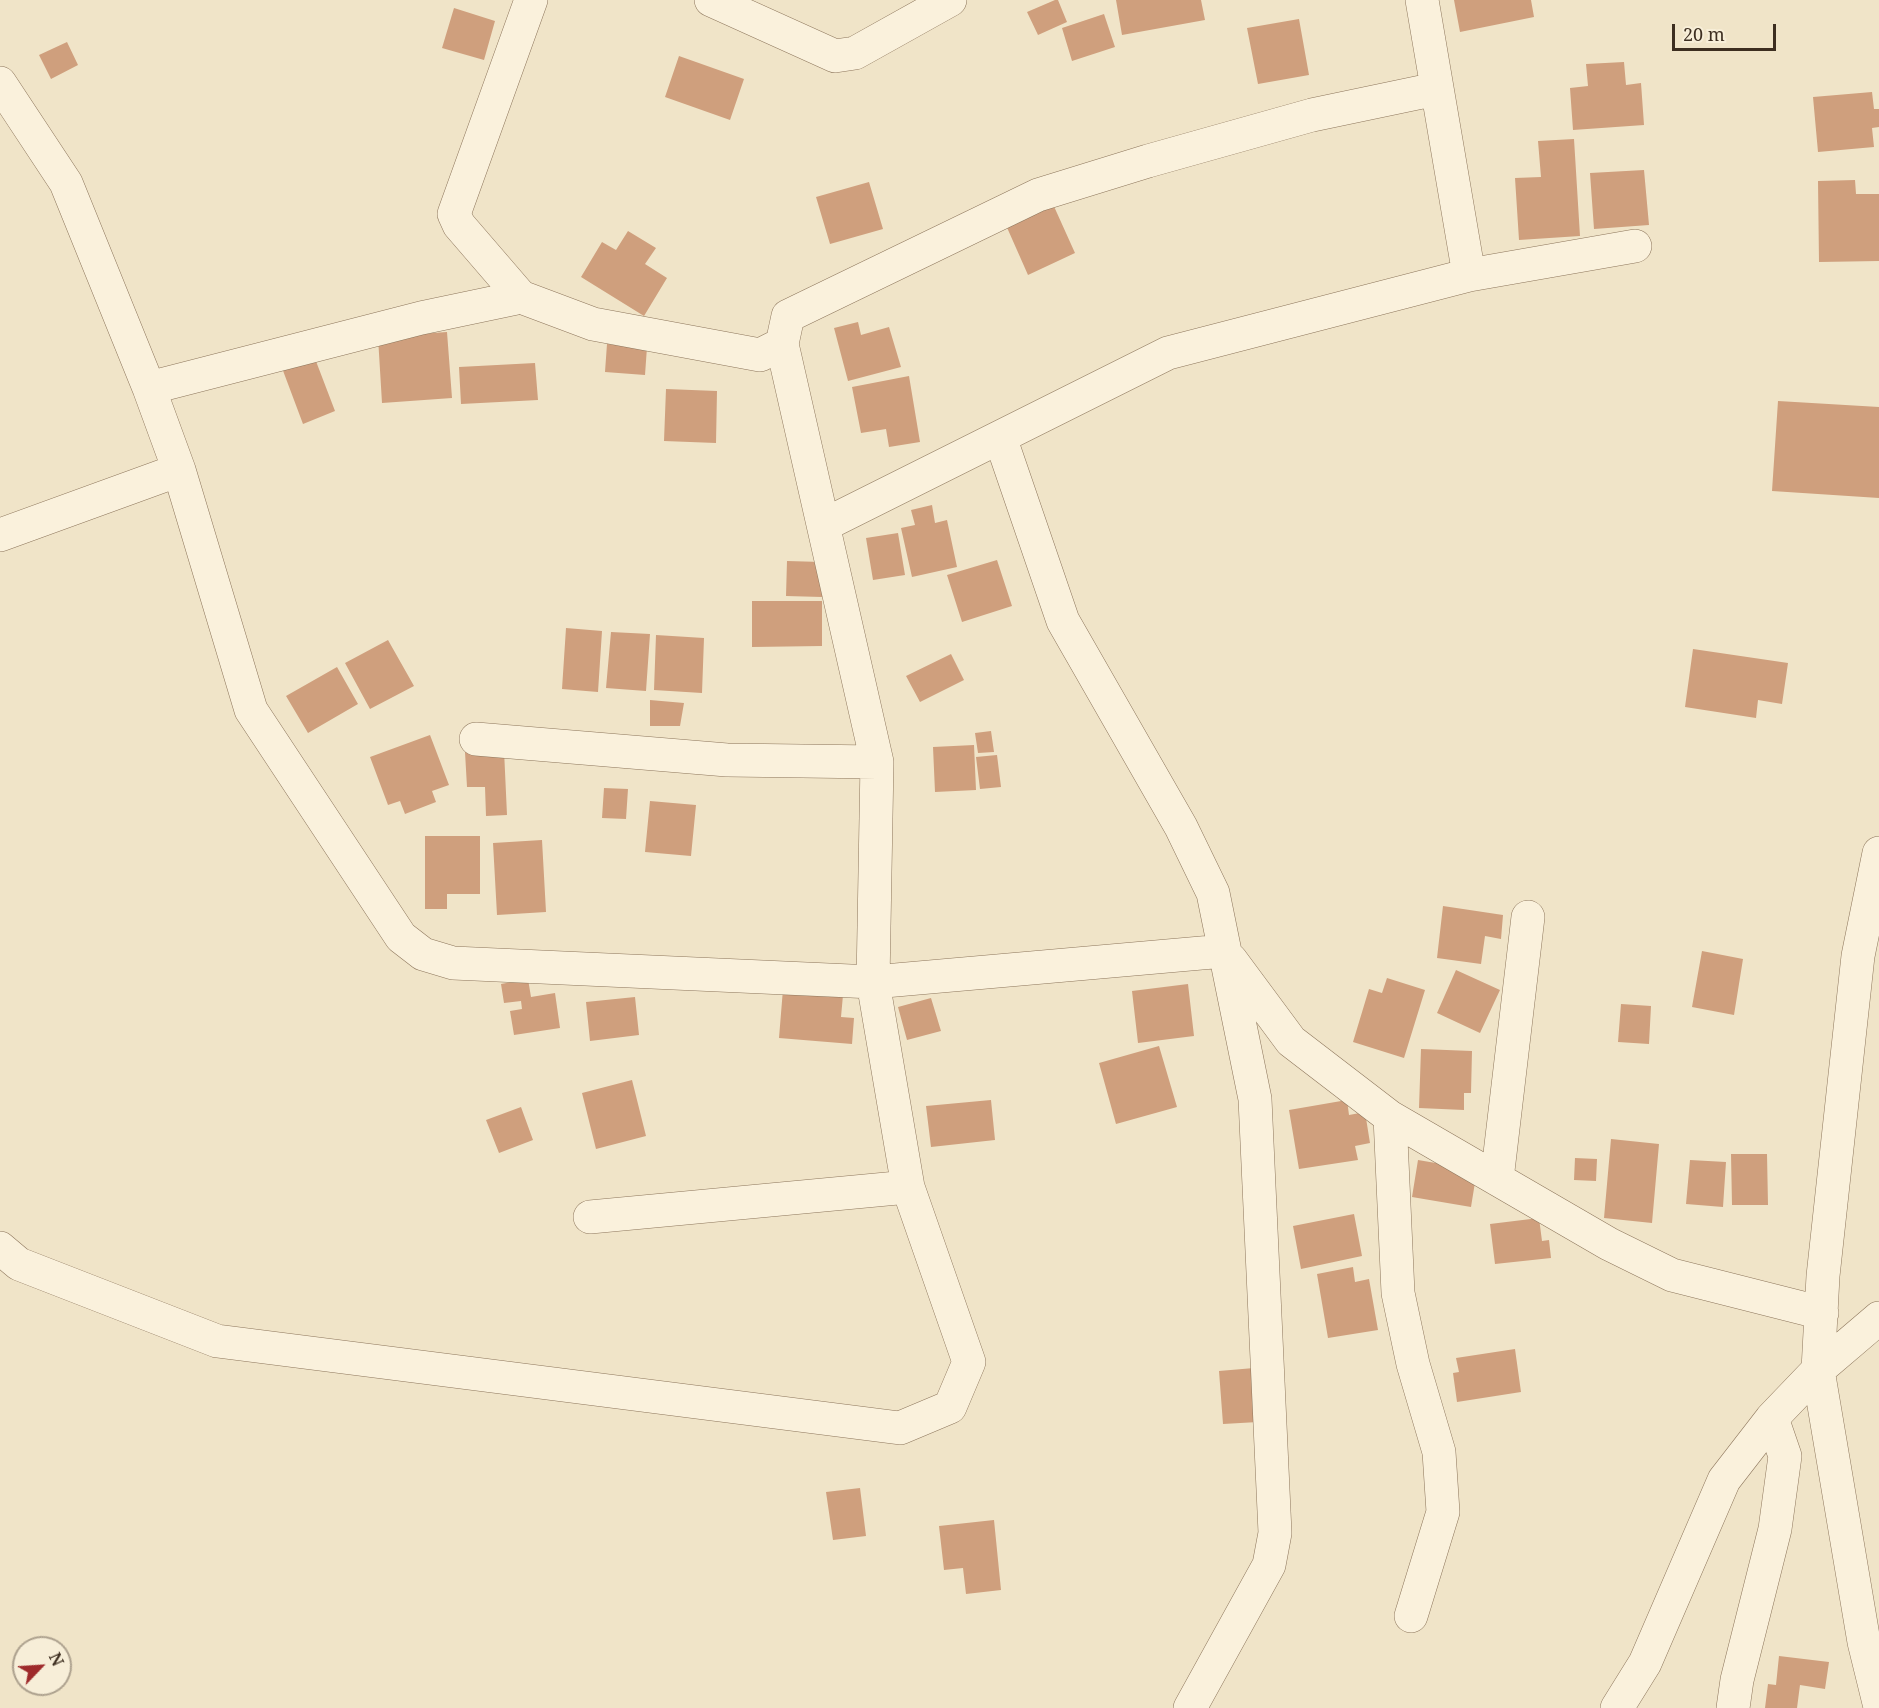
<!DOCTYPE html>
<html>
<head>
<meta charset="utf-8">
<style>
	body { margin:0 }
	#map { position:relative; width:1879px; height:1708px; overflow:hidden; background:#f0e4c8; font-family:"Noto Serif",serif }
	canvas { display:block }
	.north { position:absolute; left:12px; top:1636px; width:60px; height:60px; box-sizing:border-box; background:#f7eed8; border:2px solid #ada18e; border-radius:50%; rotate:65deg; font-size:16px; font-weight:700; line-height:24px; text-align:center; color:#3d2e20 }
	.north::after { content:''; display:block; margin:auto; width:21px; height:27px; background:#9e2a2b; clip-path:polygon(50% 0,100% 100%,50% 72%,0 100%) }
	.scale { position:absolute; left:1672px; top:24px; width:104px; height:27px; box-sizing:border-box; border:3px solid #3d2e20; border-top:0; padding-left:8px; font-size:18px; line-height:21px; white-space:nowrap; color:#3d2e20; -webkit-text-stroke:4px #f7eed8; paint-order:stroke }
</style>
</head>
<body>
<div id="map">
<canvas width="1879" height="1708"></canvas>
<div class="north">N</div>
<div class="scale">20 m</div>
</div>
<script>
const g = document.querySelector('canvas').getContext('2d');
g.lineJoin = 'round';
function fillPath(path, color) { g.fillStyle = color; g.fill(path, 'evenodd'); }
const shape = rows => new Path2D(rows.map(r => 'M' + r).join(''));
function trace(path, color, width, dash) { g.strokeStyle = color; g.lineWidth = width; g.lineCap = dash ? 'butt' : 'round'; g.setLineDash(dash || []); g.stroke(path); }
fillPath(shape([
	[1055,0,1058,0,1067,22,1038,35,1027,12],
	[1116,0,1201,0,1205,20,1122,35],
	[1454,0,1531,0,1534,17,1460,32],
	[454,8,495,21,484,60,442,48],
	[1104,14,1115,47,1072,61,1062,28],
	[1299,19,1309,75,1258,84,1247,28],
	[67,42,78,65,51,79,39,55],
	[679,56,744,79,730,120,665,97],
	[1624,62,1626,85,1641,83,1644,125,1573,130,1570,88,1588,86,1586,64],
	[1872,92,1874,109,1879,109,1879,127,1872,128,1874,147,1818,152,1813,97],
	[1574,139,1580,236,1519,240,1515,178,1541,177,1538,141],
	[1644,170,1649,225,1594,229,1590,173],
	[1855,180,1856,194,1879,194,1879,261,1819,262,1818,181],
	[869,182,883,229,830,244,816,197],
	[1052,202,1075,253,1028,275,1005,223],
	[628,231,656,248,645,264,667,278,644,316,581,277,602,242,616,250],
	[858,322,861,335,889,327,901,367,848,381,834,328],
	[447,332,452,398,382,403,378,337],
	[607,344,647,347,645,375,605,372],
	[314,356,335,411,303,424,282,368],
	[535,363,538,400,461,404,459,367],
	[909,376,920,442,889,447,886,429,861,433,852,387],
	[666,389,717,391,716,443,664,441],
	[1778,401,1879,407,1879,498,1772,491],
	[932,505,935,523,947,520,957,567,912,577,901,528,915,525,911,510],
	[898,533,905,575,873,580,866,538],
	[997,560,1012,606,962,622,947,575],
	[787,561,822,562,822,597,786,596],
	[752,601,822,601,822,646,752,647],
	[566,628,602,631,598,692,562,689],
	[611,632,650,634,646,691,606,688],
	[656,635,704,638,702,693,654,690],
	[388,640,414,686,370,709,345,663],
	[1693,649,1788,663,1782,704,1758,700,1756,718,1685,707],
	[951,654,964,680,920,702,906,676],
	[337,667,358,704,308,733,286,696],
	[650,700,684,703,680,726,650,726],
	[991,731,994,752,978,753,975,733],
	[430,735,449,785,432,791,436,802,405,814,400,801,388,805,370,757],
	[974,745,976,790,935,792,933,747],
	[504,750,507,815,486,816,485,787,467,787,465,752],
	[997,755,1001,787,980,789,976,757],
	[604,788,628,789,626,819,602,818],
	[650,801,696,805,691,856,645,852],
	[425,836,480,836,480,894,447,894,447,909,425,909],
	[542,840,546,912,497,915,493,843],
	[1443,906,1503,915,1501,939,1485,936,1481,964,1437,958],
	[1702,951,1743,959,1734,1015,1692,1007],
	[1456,970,1500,990,1480,1033,1437,1013],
	[1387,978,1425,990,1404,1058,1353,1042,1369,989,1382,993],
	[528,979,531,997,555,993,560,1028,514,1035,510,1011,522,1009,521,1001,504,1003,501,984],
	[1188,984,1194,1036,1138,1043,1132,991],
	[783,989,843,995,841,1017,854,1018,852,1044,779,1038],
	[635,997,639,1035,590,1041,586,1002],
	[931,998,941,1031,907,1040,898,1007],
	[1621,1004,1651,1006,1649,1044,1618,1042],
	[1159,1046,1177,1107,1116,1124,1099,1063],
	[1421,1049,1472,1051,1471,1093,1464,1093,1464,1110,1419,1108],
	[632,1080,646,1136,596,1149,582,1093],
	[991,1100,995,1140,931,1147,926,1106],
	[1347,1100,1349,1115,1365,1112,1370,1143,1355,1146,1358,1160,1299,1169,1289,1110],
	[521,1107,533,1140,499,1153,486,1120],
	[1611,1139,1659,1144,1652,1223,1604,1218],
	[1731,1154,1767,1154,1768,1205,1732,1205],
	[1575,1158,1597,1159,1596,1181,1574,1180],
	[1418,1160,1477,1170,1471,1207,1412,1197],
	[1690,1160,1726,1162,1723,1207,1686,1204],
	[1354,1214,1362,1256,1301,1269,1293,1226],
	[1539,1218,1542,1241,1549,1240,1551,1258,1495,1264,1490,1224],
	[1353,1267,1355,1282,1369,1279,1378,1330,1328,1338,1317,1274],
	[1515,1349,1521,1392,1457,1402,1453,1373,1459,1372,1456,1358],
	[1254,1368,1258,1422,1223,1424,1219,1371],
	[860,1488,866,1536,833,1540,826,1492],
	[994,1520,1001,1590,966,1594,963,1568,944,1570,939,1526],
	[1779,1656,1829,1662,1825,1689,1800,1685,1797,1708,1765,1708,1768,1684,1776,1685]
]), '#cf9f7d');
const minor = shape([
	[531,0,454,214,459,225,521,297,593,324,760,355,782,344],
	[711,0,835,56,855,53,950,0],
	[1422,0,1469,275],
	[0,83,66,183,149,388,179,470,251,710,401,937,423,954,453,963,873,982,1224,951],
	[149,388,421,318,521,297],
	[1000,437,1063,621,1181,827,1213,893,1255,1099,1275,1533,1269,1565,1190,1708],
	[824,525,1168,353,1469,275,1635,246],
	[0,535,179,470],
	[476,739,727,760,877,762],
	[1879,853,1858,956,1823,1276,1818,1370,1864,1642,1879,1703],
	[1231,960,1291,1041,1390,1117,1609,1244,1672,1275,1822,1313],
	[1390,1117,1398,1293,1413,1364,1439,1452,1443,1512,1411,1616],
	[1497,1179,1528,917],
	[590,1217,908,1187],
	[0,1248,19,1264,217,1341,900,1428,950,1407,969,1362,908,1187,873,982,877,762,782,344,788,316,1038,195,1148,161,1312,115,1436,89],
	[1617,1708,1645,1663,1724,1480,1772,1418,1818,1370,1879,1318],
	[1733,1708,1737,1680,1775,1529,1785,1456,1772,1418]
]);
trace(minor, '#8d765c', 34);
trace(minor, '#faf1dc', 33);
</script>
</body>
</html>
